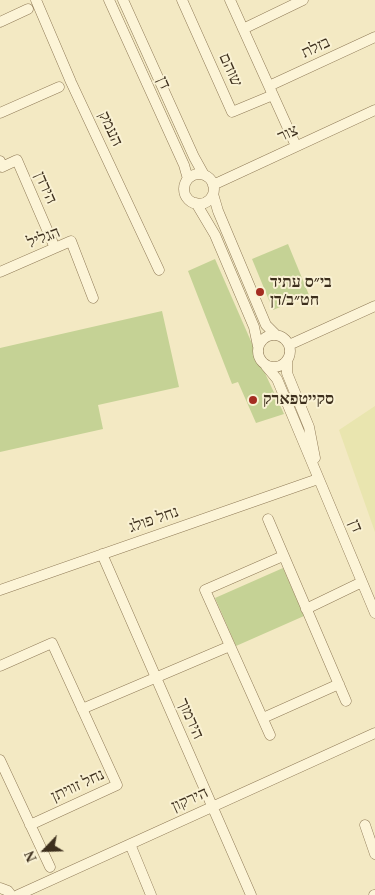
<!DOCTYPE html>
<html>
<head>
<meta charset="utf-8">
<style>
	body { margin:0 }
	#map { position:relative; width:375px; height:895px; overflow:hidden; background:#f3e9c3; font-family:"Times New Roman",serif }
	canvas { display:block }
	.north { position:absolute; left:20px; top:825px; width:50px; height:50px; -webkit-text-stroke:4px #f9f1d3; paint-order:stroke; rotate:246deg; font-size:14px; font-weight:700; line-height:20px; text-align:center; color:#3d2f1d }
	.north::after { content:''; display:block; margin:auto; width:18px; height:22px; background:#3d2f1d; clip-path:polygon(50% 0,100% 100%,50% 72%,0 100%) }
</style>
</head>
<body>
<div id="map">
<canvas width="375" height="895"></canvas>
<div class="north">N</div>
</div>
<script>
const g = document.querySelector('canvas').getContext('2d');
g.lineJoin = 'round';
function fillPath(path, color) { g.fillStyle = color; g.fill(path, 'evenodd'); }
const shape = rows => new Path2D(rows.map(r => 'M' + r).join(''));
function trace(path, color, width, dash) { g.strokeStyle = color; g.lineWidth = width; g.lineCap = dash ? 'butt' : 'round'; g.setLineDash(dash || []); g.stroke(path); }
function label(font, color, halo, rows, align = 'center') {
  g.font = font + ' "Times New Roman",Heebo,serif'; g.lineWidth = 4; g.setLineDash([]); g.textBaseline = 'middle'; g.strokeStyle = halo; g.fillStyle = color; for (const [text, x, y, turn = 0] of rows) {
    g.save(); g.translate(x, y); g.rotate((+turn || 0) * Math.PI / 180); g.textAlign = isNaN(turn) ? turn : align; if (halo) g.strokeText(text, 0, 0); g.fillText(text, 0, 0); g.restore();
  }
}
fillPath(shape([
	[375,406,375,532,339,430]
]), '#e9e5af');
fillPath(shape([
	[288,244,309,295,273,310,252,259],
	[215,259,264,371,284,414,256,423,238,382,232,384,188,271],
	[162,311,179,387,98,405,103,429,0,452,0,348],
	[283,568,304,616,236,646,215,598]
]), '#c5d295');
const minor = shape([
	[36,0,71,82,159,270],
	[109,0,184,165,188,179],
	[123,0,194,157,204,175],
	[182,0,232,112,273,95],
	[230,0,296,146],
	[0,22,28,9],
	[243,29,303,0],
	[269,86,375,37],
	[0,113,59,87],
	[0,161,2,167,17,160,55,248],
	'184 189a15 15 0 1 1 30 0a15 15 0 1 1-30 0Z',
	[213,185,375,110],
	[213,194,218,211,266,325,276,335],
	[196,203,215,235,254,327,258,346],
	[0,272,71,241,93,298],
	'258 351a16 16 0 1 1 32 0a16 16 0 1 1-32 0Z',
	[289,345,375,306],
	[287,361,287,373,309,427,315,458],
	[266,366,277,379,375,613],
	[268,519,346,701],
	[102,554,251,895],
	[0,590,318,479],
	[306,609,362,582],
	[0,666,52,643,117,785,30,825],
	[82,709,230,646],
	[263,718,339,684],
	[270,735,205,590,283,556],
	[0,760,50,867],
	[365,825,375,854],
	[130,844,151,895],
	[0,888,8,891,11,895],
	[18,895,375,733],
	[374,895,375,895]
]);
trace(minor, '#8f7a57', 11);
trace(minor, '#fcf4d7', 10);
for (const [x, y, r, color] of [
	[260,292,5,"#a42c21"],
	[253,400,5,"#a42c21"]
]) { const dot = new Path2D(); dot.arc(x, y, r, 0, 2 * Math.PI); g.fillStyle = color; g.fill(dot); trace(dot, '#f9f1d3', 2); }
label('16px', '#3d2f1d', '#f9f1d3', [
	["בזלת",316,48,-25],
	["שוהם",230,70,66],
	["דן",163,83,66],
	["העמק",110,129,65],
	["צור",288,134,-25],
	["הירדן",45,188,66],
	["הגליל",44,238,-21],
	["נחל פולג",154,520,-19],
	["דן",355,526,67],
	["הירמוך",190,719,66],
	["נחל זוויתן",78,786,-25],
	["הירקון",190,800,-24]
]);
label('bold 16px', '#3d2f1d', '#f9f1d3', [
	["בי״ס עתיד",270,283],
	["חט״ב/דן",270,301],
	["סקייטפארק",263,400]
], 'left');
</script>
</body>
</html>
